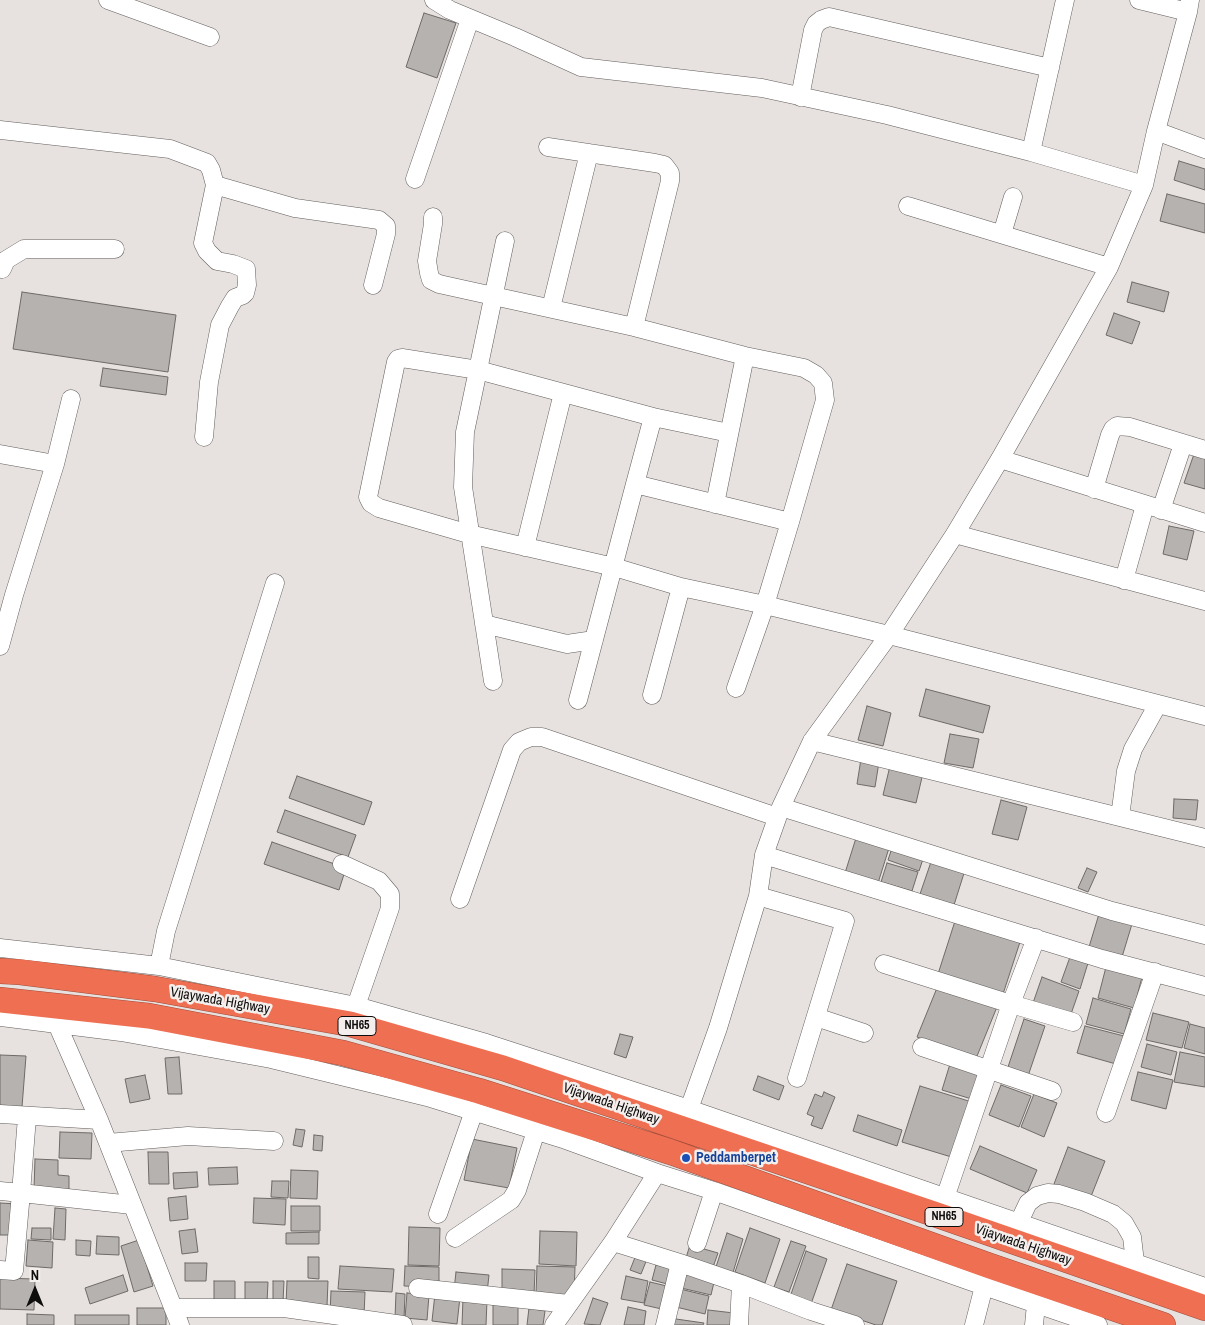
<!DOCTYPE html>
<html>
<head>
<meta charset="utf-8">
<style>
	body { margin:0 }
	#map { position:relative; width:1205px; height:1325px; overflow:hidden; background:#e7e2e0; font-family:"Archivo Narrow",sans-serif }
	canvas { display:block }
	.north { position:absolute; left:10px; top:1265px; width:50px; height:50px; -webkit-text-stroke:4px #f4efed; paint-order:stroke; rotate:0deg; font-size:14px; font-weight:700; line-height:20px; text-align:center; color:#0e0d0c }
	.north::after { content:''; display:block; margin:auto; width:18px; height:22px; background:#0e0d0c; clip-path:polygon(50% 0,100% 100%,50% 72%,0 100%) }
</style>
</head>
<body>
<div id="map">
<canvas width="1205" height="1325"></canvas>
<div class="north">N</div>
</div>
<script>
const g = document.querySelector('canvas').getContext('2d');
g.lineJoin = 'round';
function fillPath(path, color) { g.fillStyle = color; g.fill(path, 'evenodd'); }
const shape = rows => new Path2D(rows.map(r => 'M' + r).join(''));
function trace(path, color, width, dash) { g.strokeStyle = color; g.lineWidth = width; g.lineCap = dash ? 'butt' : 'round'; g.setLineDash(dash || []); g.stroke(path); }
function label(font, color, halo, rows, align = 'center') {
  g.font = font + ' "Archivo Narrow",sans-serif'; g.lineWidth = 5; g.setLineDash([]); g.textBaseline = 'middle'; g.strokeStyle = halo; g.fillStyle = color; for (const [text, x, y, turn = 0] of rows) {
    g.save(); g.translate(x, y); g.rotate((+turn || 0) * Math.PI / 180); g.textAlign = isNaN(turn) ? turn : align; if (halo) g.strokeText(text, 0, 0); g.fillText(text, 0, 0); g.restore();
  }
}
const building = shape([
	[424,13,456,23,437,78,406,67,424,13],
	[1179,161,1205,169,1205,190,1174,180,1179,161],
	[1167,194,1205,204,1205,233,1160,221,1167,194],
	[1132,282,1169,292,1164,312,1127,302,1132,282],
	[22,292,176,315,168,372,13,349,22,292],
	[1114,313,1140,322,1132,344,1106,335,1114,313],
	[103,368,168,377,166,395,100,386,103,368],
	[1194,454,1205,458,1205,489,1184,483,1194,454],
	[1169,526,1194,531,1187,560,1163,554,1169,526],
	[926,689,990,706,983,733,919,716,926,689],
	[867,706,891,713,883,746,858,740,867,706],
	[950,734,979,739,973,768,944,763,950,734],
	[861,759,879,762,875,787,857,784,861,759],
	[890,766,923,773,916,803,883,795,890,766],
	[297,776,372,802,364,825,289,798,297,776],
	[1174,799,1198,800,1196,820,1173,818,1174,799],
	[1001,800,1027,807,1018,840,992,834,1001,800],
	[285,810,356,835,348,857,277,832,285,810],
	[856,838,889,848,878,883,845,873,856,838],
	[272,842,346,868,339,890,264,864,272,842],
	[892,848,923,859,919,871,888,860,892,848],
	[932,859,965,870,954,905,920,894,932,859],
	[887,863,918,872,912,891,881,882,887,863],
	[1087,868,1097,872,1088,892,1078,888,1087,868],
	[1099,914,1132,924,1122,957,1089,947,1099,914],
	[956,918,1021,939,1003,994,938,974,956,918],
	[1070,957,1088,963,1080,989,1061,982,1070,957],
	[1106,967,1142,977,1134,1008,1098,998,1106,967],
	[1042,977,1079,991,1070,1017,1033,1003,1042,977],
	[939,983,997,1007,975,1061,917,1037,939,983],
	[1093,998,1131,1009,1124,1034,1086,1024,1093,998],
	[1153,1013,1189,1022,1182,1048,1146,1040,1153,1013],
	[1024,1019,1045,1026,1027,1079,1006,1073,1024,1019],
	[1190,1024,1205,1028,1205,1054,1184,1048,1190,1024],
	[1085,1026,1124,1036,1116,1064,1077,1053,1085,1026],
	[620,1034,633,1037,626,1058,614,1054,620,1034],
	[1147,1044,1177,1052,1171,1075,1141,1067,1147,1044],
	[1180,1052,1205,1057,1205,1087,1174,1082,1180,1052],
	[0,1055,26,1056,22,1107,0,1106,0,1055],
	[179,1057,182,1094,168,1094,165,1058,179,1057],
	[950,1064,983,1074,975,1100,942,1090,950,1064],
	[1138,1072,1173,1080,1166,1109,1131,1100,1138,1072],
	[145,1075,150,1099,130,1103,125,1079,145,1075],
	[758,1076,784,1086,779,1100,753,1090,758,1076],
	[1001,1085,1031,1096,1019,1127,989,1115,1001,1085],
	[920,1086,975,1103,958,1159,902,1142,920,1086],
	[824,1092,835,1097,822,1129,811,1125,814,1117,807,1114,815,1094,822,1097,824,1092],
	[1034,1094,1057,1103,1044,1137,1021,1127,1034,1094],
	[858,1115,902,1130,897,1146,853,1131,858,1115],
	[296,1129,305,1130,302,1147,293,1145,296,1129],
	[60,1132,92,1133,91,1159,59,1158,60,1132],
	[314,1135,323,1136,322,1151,313,1150,314,1135],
	[472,1139,517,1148,509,1188,464,1180,472,1139],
	[980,1146,1037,1170,1027,1193,970,1169,980,1146],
	[1068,1147,1105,1161,1090,1199,1054,1184,1068,1147],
	[148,1152,168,1152,169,1184,149,1184,148,1152],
	[35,1159,58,1160,58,1175,69,1176,69,1190,34,1189,35,1159],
	[237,1167,238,1184,209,1185,208,1168,237,1167],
	[291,1170,318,1171,317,1199,290,1198,291,1170],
	[197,1172,198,1187,174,1189,173,1173,197,1172],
	[272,1181,289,1181,288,1198,271,1197,272,1181],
	[186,1196,188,1219,170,1221,168,1198,186,1196],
	[254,1198,286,1199,285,1225,253,1223,254,1198],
	[0,1203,17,1204,16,1235,0,1235,0,1203],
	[291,1206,320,1206,320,1231,291,1231,291,1206],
	[55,1208,66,1209,65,1240,53,1239,55,1208],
	[409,1227,440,1228,439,1266,408,1265,409,1227],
	[32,1228,51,1228,51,1240,31,1239,32,1228],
	[750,1228,780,1239,765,1283,735,1272,750,1228],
	[195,1229,198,1252,182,1254,179,1231,195,1229],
	[540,1231,577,1232,576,1266,539,1264,540,1231],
	[319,1232,319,1244,286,1244,286,1233,319,1232],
	[727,1233,743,1239,732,1276,715,1270,727,1233],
	[97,1236,119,1237,119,1255,96,1254,97,1236],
	[28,1240,53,1242,52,1268,26,1266,28,1240],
	[76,1240,91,1241,90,1256,76,1255,76,1240],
	[139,1240,153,1286,134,1292,121,1246,139,1240],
	[791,1241,806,1246,789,1292,774,1287,791,1241],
	[690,1245,718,1253,712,1270,685,1261,690,1245],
	[806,1251,827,1259,811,1304,790,1297,806,1251],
	[636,1255,647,1259,641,1274,630,1270,636,1255],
	[308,1257,319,1257,319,1279,308,1278,308,1257],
	[185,1263,207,1263,206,1281,185,1281,185,1263],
	[847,1264,897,1281,882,1325,876,1325,831,1310,847,1264],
	[656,1265,675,1269,671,1285,652,1280,656,1265],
	[340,1266,394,1269,392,1292,338,1289,340,1266],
	[405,1266,439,1267,439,1287,404,1286,405,1266],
	[537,1266,575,1267,574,1295,536,1294,537,1266],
	[502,1269,535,1270,534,1295,502,1294,502,1269],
	[682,1270,715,1278,711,1295,677,1287,682,1270],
	[456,1272,489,1275,487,1293,454,1290,456,1272],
	[123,1275,128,1291,90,1304,85,1288,123,1275],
	[626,1276,648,1281,644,1303,621,1299,626,1276],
	[0,1278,35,1279,34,1310,0,1309,0,1278],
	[214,1281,235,1281,235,1302,214,1302,214,1281],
	[273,1281,284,1281,283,1302,273,1302,273,1281],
	[287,1281,328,1281,327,1306,286,1305,287,1281],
	[245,1282,268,1282,267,1303,245,1303,245,1282],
	[650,1282,671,1287,666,1310,644,1305,650,1282],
	[680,1289,709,1296,705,1314,676,1307,680,1289],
	[331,1291,365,1292,364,1316,330,1314,331,1291],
	[396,1293,405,1294,404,1319,395,1318,396,1293],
	[407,1293,429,1295,427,1320,405,1318,407,1293],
	[435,1294,460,1297,457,1324,432,1321,435,1294],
	[593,1298,608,1303,600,1325,584,1324,593,1298],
	[463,1299,487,1300,486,1325,462,1325,463,1299],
	[493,1302,518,1303,518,1325,493,1325,493,1302],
	[628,1307,646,1311,644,1325,624,1325,628,1307],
	[137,1308,166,1308,166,1325,137,1325,137,1308],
	[529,1308,545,1311,543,1325,527,1325,529,1308],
	[708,1310,734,1313,733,1325,707,1325,708,1310],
	[27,1314,54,1315,54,1325,27,1325,27,1314],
	[75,1315,129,1315,129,1325,75,1325,75,1315],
	[669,1318,704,1323,703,1325,668,1325,669,1318]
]);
fillPath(building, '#b6b2b0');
trace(building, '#6e6a68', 1);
const minor = shape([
	[108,0,210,37],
	[434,0,450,10,515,37,581,67,762,88,887,115,1031,152,1144,185],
	[1139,0,1188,12],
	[800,97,813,30,816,24,821,20,829,17,1050,68],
	[0,130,170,149,207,163,211,170,215,185,295,208,379,220,386,226,386,234,373,285],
	[1156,131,1205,149],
	[548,147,655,163,664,165,670,173,670,181,634,327],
	[1031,152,1065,0],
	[415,179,470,19],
	[908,206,1109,267],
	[433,217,433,224,427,261,429,273,431,280,439,284,634,327,745,356,804,368,816,375,823,383,825,400,790,522,765,605,736,688],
	[1002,234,1013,197],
	[2,269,6,260,24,249,115,249],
	[551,308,589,153],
	[653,417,635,484,790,522],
	[729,433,653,417,478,370,402,358,398,359,396,362,368,497,371,503,379,508,469,534,614,567,681,587,765,605,889,635,1205,716],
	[204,437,209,382,220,325,230,306,235,298,243,295,245,293,247,285,246,269,233,264,217,261,207,251,203,243,215,185],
	[0,454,55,464],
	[1000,459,1205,523],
	[1094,489,1110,435,1113,429,1117,426,1130,427,1205,450],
	[715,504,745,356],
	[1161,510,1183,444],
	[955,534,1205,601],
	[525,547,563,393],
	[1124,580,1145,505],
	[484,624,567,644,594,640],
	[0,646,14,595,55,464,71,399],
	[493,681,463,487,465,432,505,241],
	[652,695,681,587],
	[578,700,635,484],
	[812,741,1205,838],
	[781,807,1112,911,1205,935],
	[1120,817,1126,771,1133,749,1158,704],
	[764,855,1102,959,1205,986],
	[342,864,379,881,390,894,390,908,356,1006],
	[758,896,845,921,797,1078],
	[460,899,512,750,519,742,531,737,542,737,777,817],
	[0,948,159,966,356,1006,486,1043,689,1109,1205,1287],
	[884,964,1011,1004,1073,1022],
	[159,966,166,931,275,583],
	[0,1017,121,1032,271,1059,427,1097,566,1140,657,1173,714,1191,984,1286,1098,1325],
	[816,1017,864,1033],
	[57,1024,99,1120,180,1325],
	[922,1047,1052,1091],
	[689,1109,718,1028,758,896,764,855,781,807,812,741,889,635,955,534,1000,459,1109,267,1144,185,1156,131,1188,12,1190,0],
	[1106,1113,1155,972],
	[0,1114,99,1120],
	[108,1143,188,1136,274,1141],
	[0,1191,21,1193,27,1117],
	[945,1198,1011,1004,1036,938],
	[438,1214,474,1111],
	[1019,1222,1028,1203,1037,1196,1048,1193,1059,1194,1085,1202,1113,1214,1124,1223,1132,1237,1135,1262],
	[455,1238,511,1200,517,1190,536,1131],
	[613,1242,680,1263,741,1284,811,1311,855,1325],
	[697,1243,714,1191],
	[0,1270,14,1271,21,1193,132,1205],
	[418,1288,569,1304],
	[173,1308,284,1308,403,1325],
	[554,1325,613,1242,657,1173],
	[665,1325,680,1263],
	[739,1325,741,1284],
	[974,1325,984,1286],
	[1034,1325,1036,1304]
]);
const highway = shape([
	[0,971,20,972,155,989,350,1024,503,1068,940,1216,1205,1308],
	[0,1000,149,1016,343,1053,479,1091,671,1152,990,1266,1163,1325]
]);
trace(minor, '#625e5c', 19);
trace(highway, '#a04d3a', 26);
trace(minor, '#fff', 18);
trace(highway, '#ef6f53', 25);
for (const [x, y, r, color] of [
	[686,1158,5,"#1a4fb4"]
]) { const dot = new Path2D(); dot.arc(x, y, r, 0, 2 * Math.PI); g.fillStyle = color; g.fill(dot); trace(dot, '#f4efed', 2); }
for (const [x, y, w] of [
	[357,1026,38],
	[944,1217,38]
]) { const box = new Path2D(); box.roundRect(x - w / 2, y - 9.5, w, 19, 4); g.fillStyle = '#f4efed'; g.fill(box); trace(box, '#0e0d0c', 1); }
label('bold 12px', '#0e0d0c', null, [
	["NH65",357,1026],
	["NH65",944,1217]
]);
label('14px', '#0e0d0c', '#f4efed', [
	["Vijaywada Highway",220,1001,10],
	["Vijaywada Highway",611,1104,19],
	["Vijaywada Highway",1023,1245,19]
]);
label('bold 14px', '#164399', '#f4efed', [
	["Peddamberpet",696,1158]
], 'left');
</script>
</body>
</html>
